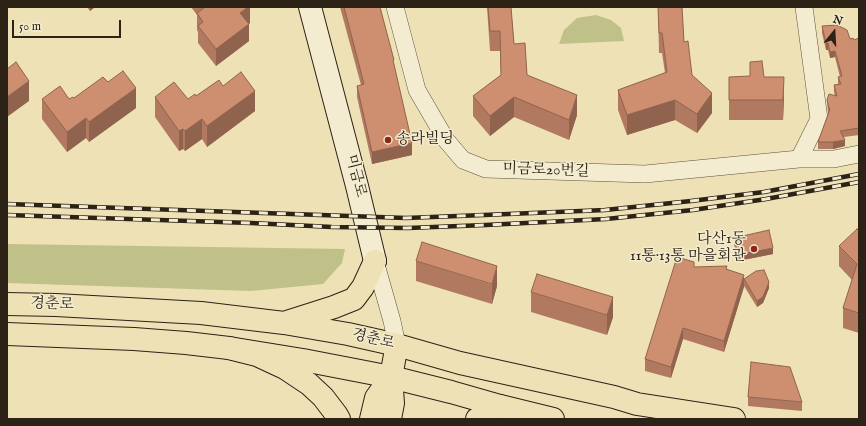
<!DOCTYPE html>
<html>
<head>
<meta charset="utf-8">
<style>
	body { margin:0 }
	#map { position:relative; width:866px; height:426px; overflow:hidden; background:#eee1b6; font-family:"IM FELL English",serif }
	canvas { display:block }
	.frame { position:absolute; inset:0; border:8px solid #2c2216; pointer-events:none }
	.north { position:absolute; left:814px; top:12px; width:40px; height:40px; -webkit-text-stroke:3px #f4ecd0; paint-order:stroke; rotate:18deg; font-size:11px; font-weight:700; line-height:16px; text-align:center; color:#2c2216 }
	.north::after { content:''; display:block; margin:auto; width:14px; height:18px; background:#2c2216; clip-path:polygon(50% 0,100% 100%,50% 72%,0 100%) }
	.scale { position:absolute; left:12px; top:20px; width:109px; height:18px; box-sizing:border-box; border:2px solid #2c2216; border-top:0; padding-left:5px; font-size:12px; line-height:14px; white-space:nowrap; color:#2c2216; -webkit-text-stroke:3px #f4ecd0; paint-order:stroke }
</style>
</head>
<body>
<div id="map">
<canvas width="866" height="426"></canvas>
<div class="frame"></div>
<div class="north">N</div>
<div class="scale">50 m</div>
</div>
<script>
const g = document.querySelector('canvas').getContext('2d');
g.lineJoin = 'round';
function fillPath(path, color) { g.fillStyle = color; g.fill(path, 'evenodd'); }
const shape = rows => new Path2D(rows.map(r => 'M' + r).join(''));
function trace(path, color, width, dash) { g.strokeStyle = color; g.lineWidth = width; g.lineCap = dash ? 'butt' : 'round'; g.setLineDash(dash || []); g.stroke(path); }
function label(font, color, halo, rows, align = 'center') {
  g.font = font + ' "IM FELL English","Noto Serif KR",serif'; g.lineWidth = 3; g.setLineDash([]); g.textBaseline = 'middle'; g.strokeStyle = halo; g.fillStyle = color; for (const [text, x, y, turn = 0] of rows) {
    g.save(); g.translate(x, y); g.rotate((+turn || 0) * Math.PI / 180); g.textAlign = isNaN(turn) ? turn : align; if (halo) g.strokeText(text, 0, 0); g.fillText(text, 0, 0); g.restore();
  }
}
fillPath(shape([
	[596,15,611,20,621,28,624,41,559,44,564,30,577,18],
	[7,244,345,249,342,263,323,284,251,291,7,283]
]), '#bfc189');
const street = shape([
	[395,7,417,90,446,140,463,160,486,169,645,174,799,159,834,159,859,154],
	[799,159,819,119,804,7],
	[375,261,392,321,397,345]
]);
const secondary = shape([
	[310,7,357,186,375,261]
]);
const primary = shape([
	[7,304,56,305,201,313,284,323,348,334,397,345,460,363,614,397,637,404,734,419],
	[287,322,334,307,354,299,363,287,375,261],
	[7,334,134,339,186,343,229,348,303,360,391,377,451,392,500,406,553,419]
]);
const highway = shape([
	[229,348,257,355,285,368,309,384,323,397,336,414,339,419],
	[371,419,376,398,391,377],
	[390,419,393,403,391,377,395,355,397,345],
	[477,419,500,406]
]);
trace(street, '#5c523e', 18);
trace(secondary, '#2c2216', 24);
trace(primary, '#2c2216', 24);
trace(highway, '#2c2216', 24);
trace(street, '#f4ecd0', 17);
trace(secondary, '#f4ecd0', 22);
trace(primary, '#eee1b6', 22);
trace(highway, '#eee1b6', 22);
const rail = shape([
	[7,204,406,218,484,215,605,210,691,201,764,192,859,174],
	[7,215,251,223,332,227,408,228,486,225,606,219,693,210,766,199,859,182]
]);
trace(rail, '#2c2216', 4.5);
trace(rail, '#f4ecd0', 3, [9]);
fillPath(shape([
	[87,7,95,7,90,11],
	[191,7,250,7,250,23,248,24,249,41,216,66,198,43,198,32,197,30,197,15],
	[340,7,380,7,394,66,412,155,372,164,357,97,357,86,361,85],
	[487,7,511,7,514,44,527,75,577,115,569,140,514,117,490,136,473,116,473,96,501,75,500,51,490,51],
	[658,7,682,7,684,42,692,75,712,113,697,133,675,120,627,135,618,110,618,90,665,73,662,53,659,53],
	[822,26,850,39,854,40,859,38,859,135,844,137,845,146,833,149,818,149,818,142,828,114,827,100,835,96,834,92,834,85,838,84,838,77,840,77,835,57,830,58,828,50,826,50,822,33],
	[729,77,764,77,784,97,783,120,729,120],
	[108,82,136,108,89,142,86,138,67,152,42,119,42,99,69,99,74,98],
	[223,86,255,111,207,147,202,139,185,151,183,149,179,151,155,117,155,97,188,99],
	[859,230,859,333,843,328,843,308,852,280,839,266,839,246],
	[734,238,773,254,738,261,734,244],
	[416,261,497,286,492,304,416,281],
	[694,267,727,270,744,279,769,288,763,303,757,307,744,286,724,352,683,339,671,378,645,371,645,359],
	[531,292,613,317,607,335,531,312],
	[748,397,802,402,802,411,748,406]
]), '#b17a60');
fillPath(shape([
	[90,7,95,7,90,11],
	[248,7,250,7,250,23,240,30,240,13],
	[249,24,249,41,216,66,216,49],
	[826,43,828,43,828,50,826,50],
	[835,51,835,57,830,58,830,52],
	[784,77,784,97,783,120,783,100],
	[29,81,29,101,7,117,7,97],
	[136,88,136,108,89,142,89,122],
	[255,91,255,111,207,147,207,126],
	[712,93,712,113,697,133,697,114],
	[577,95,577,115,569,140,569,120],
	[514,97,514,117,490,136,490,116],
	[675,100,675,120,627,135,627,115],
	[86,118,86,138,67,152,67,132],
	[202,119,202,139,185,151,185,131],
	[183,129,183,149,179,151,179,131],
	[845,140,845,146,833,149,833,142],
	[412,143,412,155,372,164,372,152],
	[773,248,773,254,738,261,738,255],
	[497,266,497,286,492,304,492,284],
	[744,275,744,287,724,352,724,341],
	[769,282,769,288,763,303,757,307,757,301],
	[613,297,613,317,607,335,607,315],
	[683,328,683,339,671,378,671,367]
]), '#90634e');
const building = shape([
	[204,7,248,7,240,13,249,24,216,49,198,26,203,22,197,13,204,8,204,7],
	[344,7,380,7,394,60,393,60,412,143,372,152,357,86,364,84,344,7],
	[488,7,511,7,514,44,525,43,527,75,577,95,569,120,514,97,490,116,473,96,501,75,500,31,490,31,488,7],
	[658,7,682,7,684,42,688,41,692,75,712,93,697,114,675,100,627,115,618,90,667,72,662,33,659,33,658,7],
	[837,25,847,30,850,39,853,38,854,40,859,38,859,128,840,131,845,140,833,142,818,142,830,109,829,108,827,100,829,94,837,96,834,85,841,84,838,77,842,76,835,51,830,52,828,43,826,43,822,26,837,25],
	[762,61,764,77,784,77,783,100,729,100,729,77,750,76,750,62,762,61],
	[16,62,29,81,7,97,7,69,16,62],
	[123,71,136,88,89,122,86,118,67,132,42,99,60,86,69,99,73,97,74,98,103,77,108,82,123,71],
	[241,72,255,91,207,126,202,119,185,131,183,129,179,131,155,97,174,82,188,99,195,94,196,96,219,80,223,86,241,72],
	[857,229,859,230,859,313,843,308,857,264,839,246,857,229],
	[769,230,773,248,738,255,734,238,769,230],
	[422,242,497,266,492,284,416,261,422,242],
	[677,257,694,262,694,267,727,266,726,269,744,275,724,341,683,328,671,367,645,359,677,257],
	[764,270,769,282,763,297,757,301,744,279,756,271,764,270],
	[537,274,613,297,607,315,531,292,537,274],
	[751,362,790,367,802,402,748,397,751,362]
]);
fillPath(building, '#ce8e70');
trace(building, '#90634e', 1);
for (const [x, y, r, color] of [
	[388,140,4,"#8f2418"],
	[754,249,4,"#8f2418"]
]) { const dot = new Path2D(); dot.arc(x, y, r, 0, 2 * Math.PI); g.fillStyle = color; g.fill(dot); trace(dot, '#f4ecd0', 1.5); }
label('15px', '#2c2216', '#f4ecd0', [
	["송라빌딩",396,140],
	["다산1동",746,240,"right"],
	["11통·13통 마을회관",746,257,"right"]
], 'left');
label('15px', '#2c2216', '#f4ecd0', [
	["미금로20번길",546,171,2],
	["미금로",355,176,76],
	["경춘로",52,305,2],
	["경춘로",373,340,13]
]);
</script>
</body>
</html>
